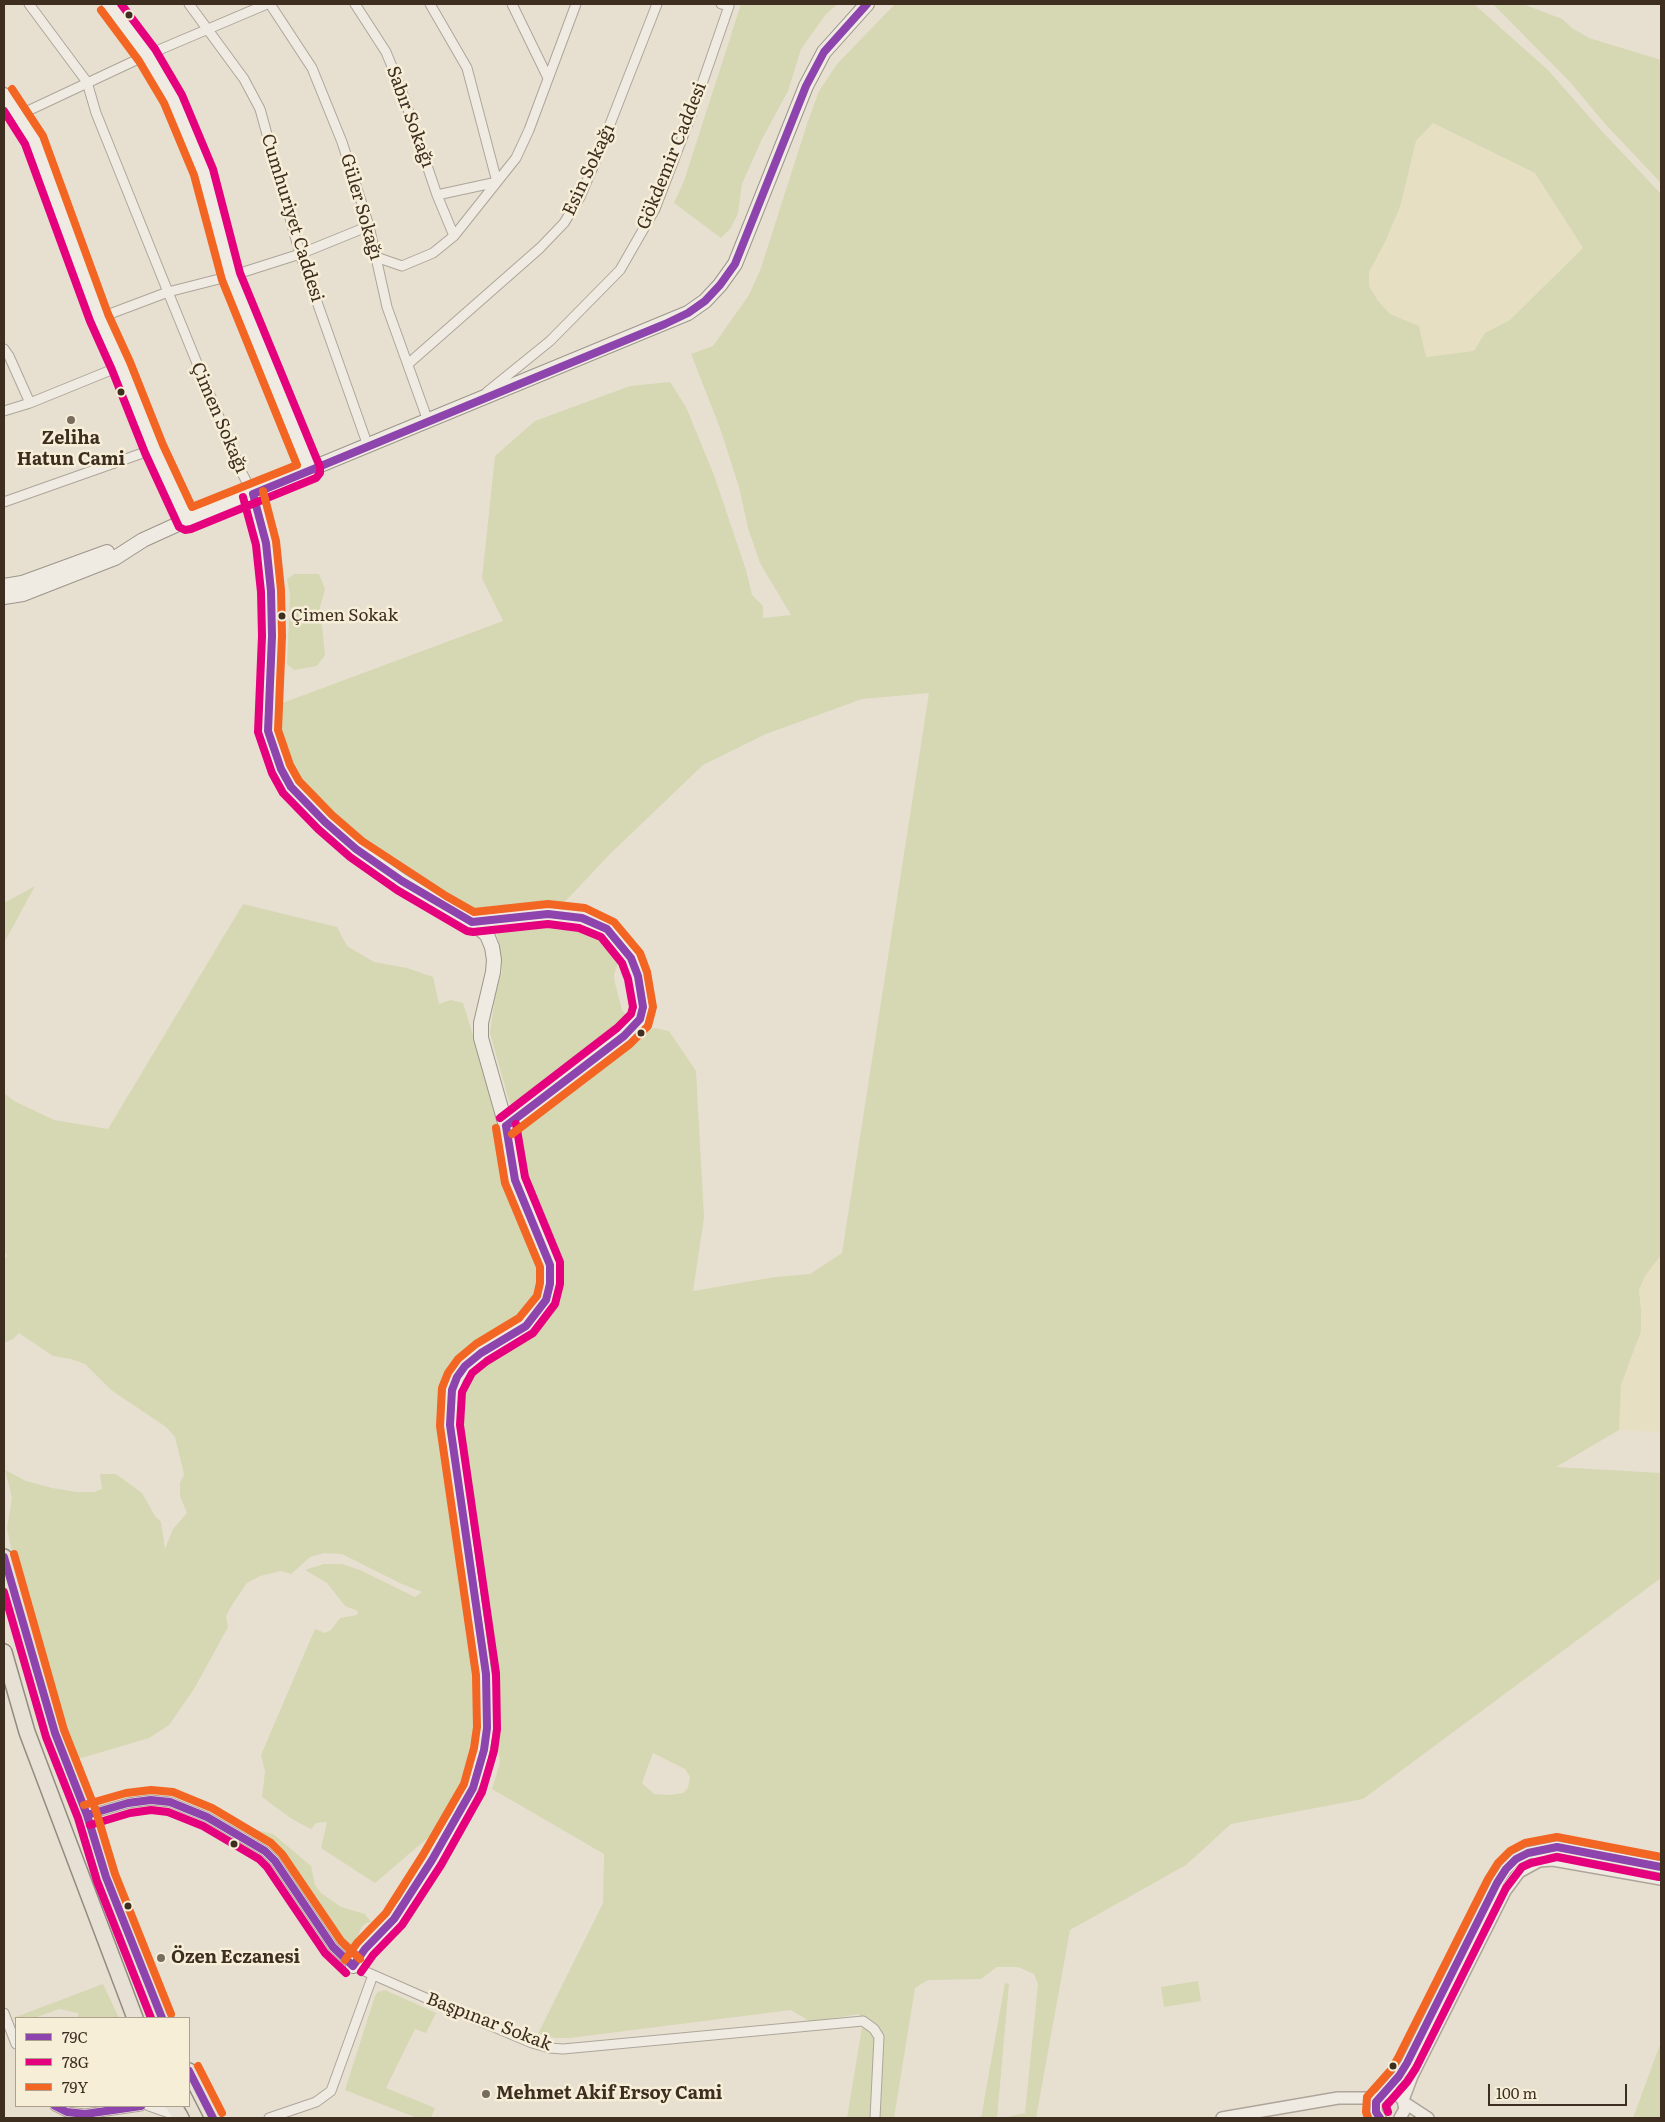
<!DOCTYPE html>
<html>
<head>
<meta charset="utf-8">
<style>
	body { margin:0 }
	#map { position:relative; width:1665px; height:2122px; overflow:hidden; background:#e7e0d1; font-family:Literata,serif }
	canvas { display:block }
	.frame { position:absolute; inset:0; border:5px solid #3d2e20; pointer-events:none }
	.legend { position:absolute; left:15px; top:2017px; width:175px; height:90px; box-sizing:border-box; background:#f7eed8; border:1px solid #ada18e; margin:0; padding:6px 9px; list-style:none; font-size:15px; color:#3d2e20 }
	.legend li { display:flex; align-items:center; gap:10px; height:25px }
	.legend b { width:25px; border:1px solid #ada18e }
	.scale { position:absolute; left:1488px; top:2084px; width:139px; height:22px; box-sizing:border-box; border:2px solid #3d2e20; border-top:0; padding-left:6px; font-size:15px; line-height:18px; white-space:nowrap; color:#3d2e20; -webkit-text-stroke:4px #f7eed8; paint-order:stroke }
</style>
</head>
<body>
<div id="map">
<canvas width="1665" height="2122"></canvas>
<div class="frame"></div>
<ul class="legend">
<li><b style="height:6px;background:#8e44ad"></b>79C</li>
<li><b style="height:6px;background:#e5007d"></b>78G</li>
<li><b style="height:6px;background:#f26522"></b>79Y</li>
</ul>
<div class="scale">100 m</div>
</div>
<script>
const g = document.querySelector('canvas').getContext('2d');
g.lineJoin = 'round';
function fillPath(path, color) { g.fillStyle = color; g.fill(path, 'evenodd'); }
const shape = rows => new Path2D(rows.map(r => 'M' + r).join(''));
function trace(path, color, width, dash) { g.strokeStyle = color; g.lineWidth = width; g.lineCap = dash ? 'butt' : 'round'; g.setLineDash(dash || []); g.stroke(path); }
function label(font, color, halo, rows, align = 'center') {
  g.font = font + ' Literata,serif'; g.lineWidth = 5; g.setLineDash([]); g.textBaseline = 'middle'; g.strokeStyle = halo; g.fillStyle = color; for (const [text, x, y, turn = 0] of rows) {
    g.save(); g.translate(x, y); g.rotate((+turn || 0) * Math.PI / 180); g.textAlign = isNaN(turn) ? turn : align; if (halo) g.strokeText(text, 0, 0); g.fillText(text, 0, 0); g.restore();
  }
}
fillPath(shape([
	[1433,123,1535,173,1583,248,1510,320,1485,333,1474,351,1426,357,1419,326,1390,314,1378,301,1369,286,1369,272,1385,242,1400,207,1416,141],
	[1661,1255,1661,1432,1619,1430,1621,1385,1635,1348,1641,1311,1639,1290,1645,1276]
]), '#e6dfc2');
fillPath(shape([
	[741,4,838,4,826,14,801,49,788,91,762,139,742,184,738,213,731,228,721,238,674,203,684,181],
	[895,4,1474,4,1548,70,1599,128,1661,194,1661,1255,1645,1276,1639,1290,1641,1311,1641,1331,1621,1385,1619,1430,1556,1467,1661,1473,1661,1578,1363,1799,1231,1824,1186,1865,1070,1930,1036,2118,1002,2118,1025,2113,1038,1984,1034,1974,1018,1967,997,1967,981,1979,928,1980,915,1988,894,2118,847,2118,863,2021,859,2014,817,2021,809,2021,791,2010,570,2038,556,2038,538,2034,603,1903,604,1854,492,1789,500,1763,478,1566,458,1429,459,1398,462,1386,469,1372,478,1364,517,1340,539,1324,554,1298,557,1272,556,1257,552,1244,527,1193,522,1175,519,1155,521,1131,525,1122,645,1031,655,1028,669,1031,696,1071,704,1218,693,1291,775,1277,810,1274,842,1253,929,693,862,699,766,734,703,765,610,854,558,909,520,908,486,914,468,911,443,901,358,842,328,817,300,785,286,758,277,732,277,705,503,621,482,578,495,456,535,421,630,386,670,382,686,407,714,475,746,570,752,595,763,606,763,618,791,615,760,563,748,528,739,487,720,428,691,354,713,346,749,295,761,268,807,124,819,91,837,64],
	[1433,123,1535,173,1583,248,1510,320,1485,333,1474,351,1426,357,1419,326,1390,314,1378,301,1369,286,1369,272,1385,242,1400,207,1416,141],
	[653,1753,685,1769,690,1777,688,1788,683,1793,670,1795,654,1794,642,1783],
	[1493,4,1523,4,1562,19,1572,28,1589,38,1661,60,1661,183,1606,125,1570,82],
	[294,574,319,574,325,589,320,607,325,655,317,666,294,670,287,664,290,595,287,579],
	[35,886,4,943,4,903],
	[243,904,337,927,347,946,374,962,407,968,433,977,439,1004,451,1000,463,1003,504,1135,507,1172,513,1196,534,1242,544,1276,540,1294,534,1306,521,1320,465,1354,447,1376,443,1412,445,1445,466,1594,467,1614,476,1666,480,1727,471,1771,430,1836,375,1883,321,1848,327,1822,316,1823,311,1829,292,1819,262,1797,265,1772,261,1755,315,1629,325,1633,331,1630,340,1618,357,1615,358,1611,345,1606,327,1583,305,1570,324,1564,342,1564,360,1570,415,1597,422,1592,402,1584,342,1554,324,1553,310,1557,291,1574,281,1571,260,1576,247,1583,232,1605,226,1616,228,1627,194,1689,169,1725,149,1738,78,1759,15,1568,7,1528,12,1498,5,1470,26,1481,52,1488,77,1492,94,1492,102,1489,100,1474,116,1474,142,1493,155,1516,161,1522,165,1549,173,1529,187,1513,180,1496,180,1483,184,1474,175,1437,166,1427,111,1390,85,1364,71,1359,53,1356,19,1333,13,1339,4,1343,4,1259,7,1256,4,1250,4,1093,14,1101,54,1120,108,1129],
	[565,922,585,928,609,945,616,957,618,964,614,974,615,983,622,1010,628,1017,625,1024,616,1034,521,1106,516,1107,511,1105,509,1101,490,1033,496,991,502,972,502,961,496,929],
	[244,1827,273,1834,311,1866,315,1885,321,1893,341,1907,365,1914,371,1922,366,1923,361,1928,353,1948,345,1945,334,1931,284,1852],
	[1198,1981,1201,2001,1164,2007,1161,1987],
	[1005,1983,1009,1984,997,2118,981,2118],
	[103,1984,119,2018,78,2018,78,2013,59,2009,34,2018,16,2018,16,2021,13,2018],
	[385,1990,436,2013,426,2033,415,2029,386,2088,435,2108,431,2118,417,2118,345,2090,375,1996,378,1992],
	[1661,2042,1661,2118,1633,2118]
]), '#d6d7b3');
const minor = shape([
	[29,4,87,82,96,113,168,292,241,471,253,494],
	[189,4,244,79,260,109,300,254,368,446],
	[270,4,312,68,342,142,369,226,387,307,428,421],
	[355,4,386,52,400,86,437,195,454,236],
	[430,4,467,68,497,182,437,195],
	[512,4,548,78],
	[19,115,147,55,267,4],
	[376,257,402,266,433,253,454,236,516,158,529,130,576,4],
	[99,318,168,292,231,276,300,254,369,226],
	[4,349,9,356,30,403],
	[408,364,540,248,564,223,580,197,596,160,657,4],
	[487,392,550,341,620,270,655,209,693,110,729,6,721,4],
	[4,411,30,403,121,366],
	[4,502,154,449],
	[87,1815,128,1803,151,1800,170,1802,207,1817,265,1851,275,1861,333,1947,353,1966,451,2009,532,2043,550,2048,563,2049,863,2021,874,2029,879,2037,875,2118],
	[4,2013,16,2044],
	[55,2106,67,2112,85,2114,141,2106],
	[149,2106,169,2113,177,2118],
	[269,2118,316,2102,331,2091,373,1975]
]);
const tertiary = shape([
	[1382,2095,1387,2093,1396,2093,1403,2100,1405,2109,1400,2118],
	[1403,2100,1412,2076,1505,1891,1519,1872,1539,1861,1553,1860,1661,1879],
	[1405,2103,1428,2118],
	[1222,2118,1338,2098,1378,2098],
	[1380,2118,1376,2112,1376,2102,1399,2076,1407,2063,1497,1883,1506,1869,1516,1859,1528,1853,1557,1847,1661,1867]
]);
const secondary = shape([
	[109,4,147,55,173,99,203,172,231,276,310,470],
	[4,95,19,115,34,140,99,318,121,366,154,449,187,520],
	[253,494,266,543,271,591,272,636,268,731,281,769,291,787,325,822,356,849,402,881,441,905,472,922,548,914,582,918,607,929,619,942,631,958,638,976,643,1007,640,1019,633,1027,624,1036,506,1126],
	[4,586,22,583,107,552],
	[4,597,23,594,115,558,143,540,187,520,688,313,705,301,720,285,735,264,806,86,824,52,867,4],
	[353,1966,365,1949,394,1919,406,1903,460,1813,478,1772,487,1728,487,1692,450,1425,452,1390,457,1377,465,1366,481,1353,526,1326,546,1300,550,1284,550,1265,515,1180,506,1126,481,1038,481,1023,493,972,494,960,492,947,487,935,472,922]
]);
const primary = shape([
	[4,1557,55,1733,87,1815,106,1877,162,2018],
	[4,1652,27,1732,135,2018],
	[189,2071,213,2118],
	[174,2106,181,2118]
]);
trace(minor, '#ada599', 11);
trace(tertiary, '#ada599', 14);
trace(secondary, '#9c958a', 16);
trace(primary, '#928b80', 18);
trace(minor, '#efebe3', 9);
trace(tertiary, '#efebe3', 11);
trace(secondary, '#efebe3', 14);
trace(primary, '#e6e1d4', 15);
trace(shape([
	[253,494,266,543,271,591,272,636,268,731,281,769,291,787,325,822,356,849,402,881,472,922,548,914,582,918,607,929,631,958,638,976,643,1007,640,1019,624,1036,506,1126],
	[253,494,665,324,688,313,705,301,720,285,735,264,806,86,824,52,867,4],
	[4,1557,55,1733,87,1815,106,1877,162,2018],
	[87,1815,128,1803,151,1800,170,1802,207,1817,265,1851,275,1861,333,1947,353,1966],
	[353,1966,365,1949,394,1919,432,1860,473,1788,484,1750,487,1728,486,1674,450,1425,452,1390,457,1377,465,1366,481,1353,526,1326,546,1300,550,1284,550,1265,515,1180,506,1126],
	[189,2071,213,2118],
	[55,2106,67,2112,85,2114,141,2106],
	[1380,2118,1376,2112,1376,2102,1399,2076,1407,2063,1497,1883,1506,1869,1516,1859,1528,1853,1557,1847,1661,1867]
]), '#8e44ad', 8);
trace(shape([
	[4,111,25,144,90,321,112,370,145,453,179,527,185,530,191,529,316,478,320,473,320,467,240,273,213,169,182,95,155,49,121,4],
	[243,497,256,545,261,592,262,636,258,732,272,773,283,793,318,829,350,857,397,890,467,931,473,932,548,924,579,928,601,937,622,963,628,979,633,1007,631,1014,617,1028,500,1118],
	[4,1592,46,1737,78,1818,97,1881,151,2018],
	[90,1825,130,1813,151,1810,168,1812,203,1826,259,1859,267,1867,325,1953,346,1973],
	[361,1972,373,1955,402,1925,441,1865,482,1792,494,1751,497,1729,496,1673,460,1425,462,1392,472,1373,487,1361,533,1333,555,1304,560,1284,560,1262,525,1177,516,1124],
	[1388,2112,1386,2106,1407,2082,1416,2068,1506,1888,1522,1867,1531,1863,1557,1857,1659,1877]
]), '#e5007d', 8);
trace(shape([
	[12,89,43,136,108,314,130,362,163,445,192,507,297,465,222,280,194,175,164,103,139,61,101,10],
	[263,491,276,541,281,590,282,636,278,730,290,765,299,781,332,815,362,841,446,896,474,912,548,904,585,908,614,922,640,953,647,972,653,1007,648,1026,630,1044,512,1134],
	[14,1554,64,1730,96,1811,115,1874,171,2014],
	[84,1805,126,1793,151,1790,173,1792,212,1808,271,1843,282,1854,341,1941,360,1959],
	[345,1960,357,1943,386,1913,423,1855,464,1784,474,1748,477,1727,476,1675,440,1426,442,1388,448,1373,458,1359,476,1344,519,1318,537,1296,540,1283,540,1267,505,1183,496,1128],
	[198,2066,222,2113],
	[1368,2118,1366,2112,1367,2097,1391,2070,1398,2058,1488,1879,1498,1863,1510,1851,1525,1843,1557,1837,1661,1857]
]), '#f26522', 8);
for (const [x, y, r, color] of [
	[129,15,4.5,"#3d2e20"],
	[121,392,4.5,"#3d2e20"],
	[71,420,5,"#786c5e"],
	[282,616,4.5,"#3d2e20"],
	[641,1033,4.5,"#3d2e20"],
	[234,1844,4.5,"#3d2e20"],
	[128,1906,4.5,"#3d2e20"],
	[161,1958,5,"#786c5e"],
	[1393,2066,4.5,"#3d2e20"],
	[486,2094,5,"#786c5e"]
]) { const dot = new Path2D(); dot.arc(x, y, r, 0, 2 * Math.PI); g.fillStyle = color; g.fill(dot); trace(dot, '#f7eed8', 2); }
label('17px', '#3d2e20', '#f7eed8', [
	["Çimen Sokak",291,616]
], 'left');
label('18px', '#3d2e20', '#f7eed8', [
	["Sabır Sokağı",410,117,70],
	["Gökdemir Caddesi",672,156,-68],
	["Esin Sokağı",589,170,-65],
	["Güler Sokağı",361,207,74],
	["Cumhuriyet Caddesi",292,218,73],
	["Çimen Sokağı",219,418,67],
	["Başpınar Sokak",489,2022,21]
]);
label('bold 18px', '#3d2e20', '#f7eed8', [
	["Zeliha",71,439,"center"],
	["Hatun Cami",71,460,"center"],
	["Özen Eczanesi",171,1958],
	["Mehmet Akif Ersoy Cami",496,2094]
], 'left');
</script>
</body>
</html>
